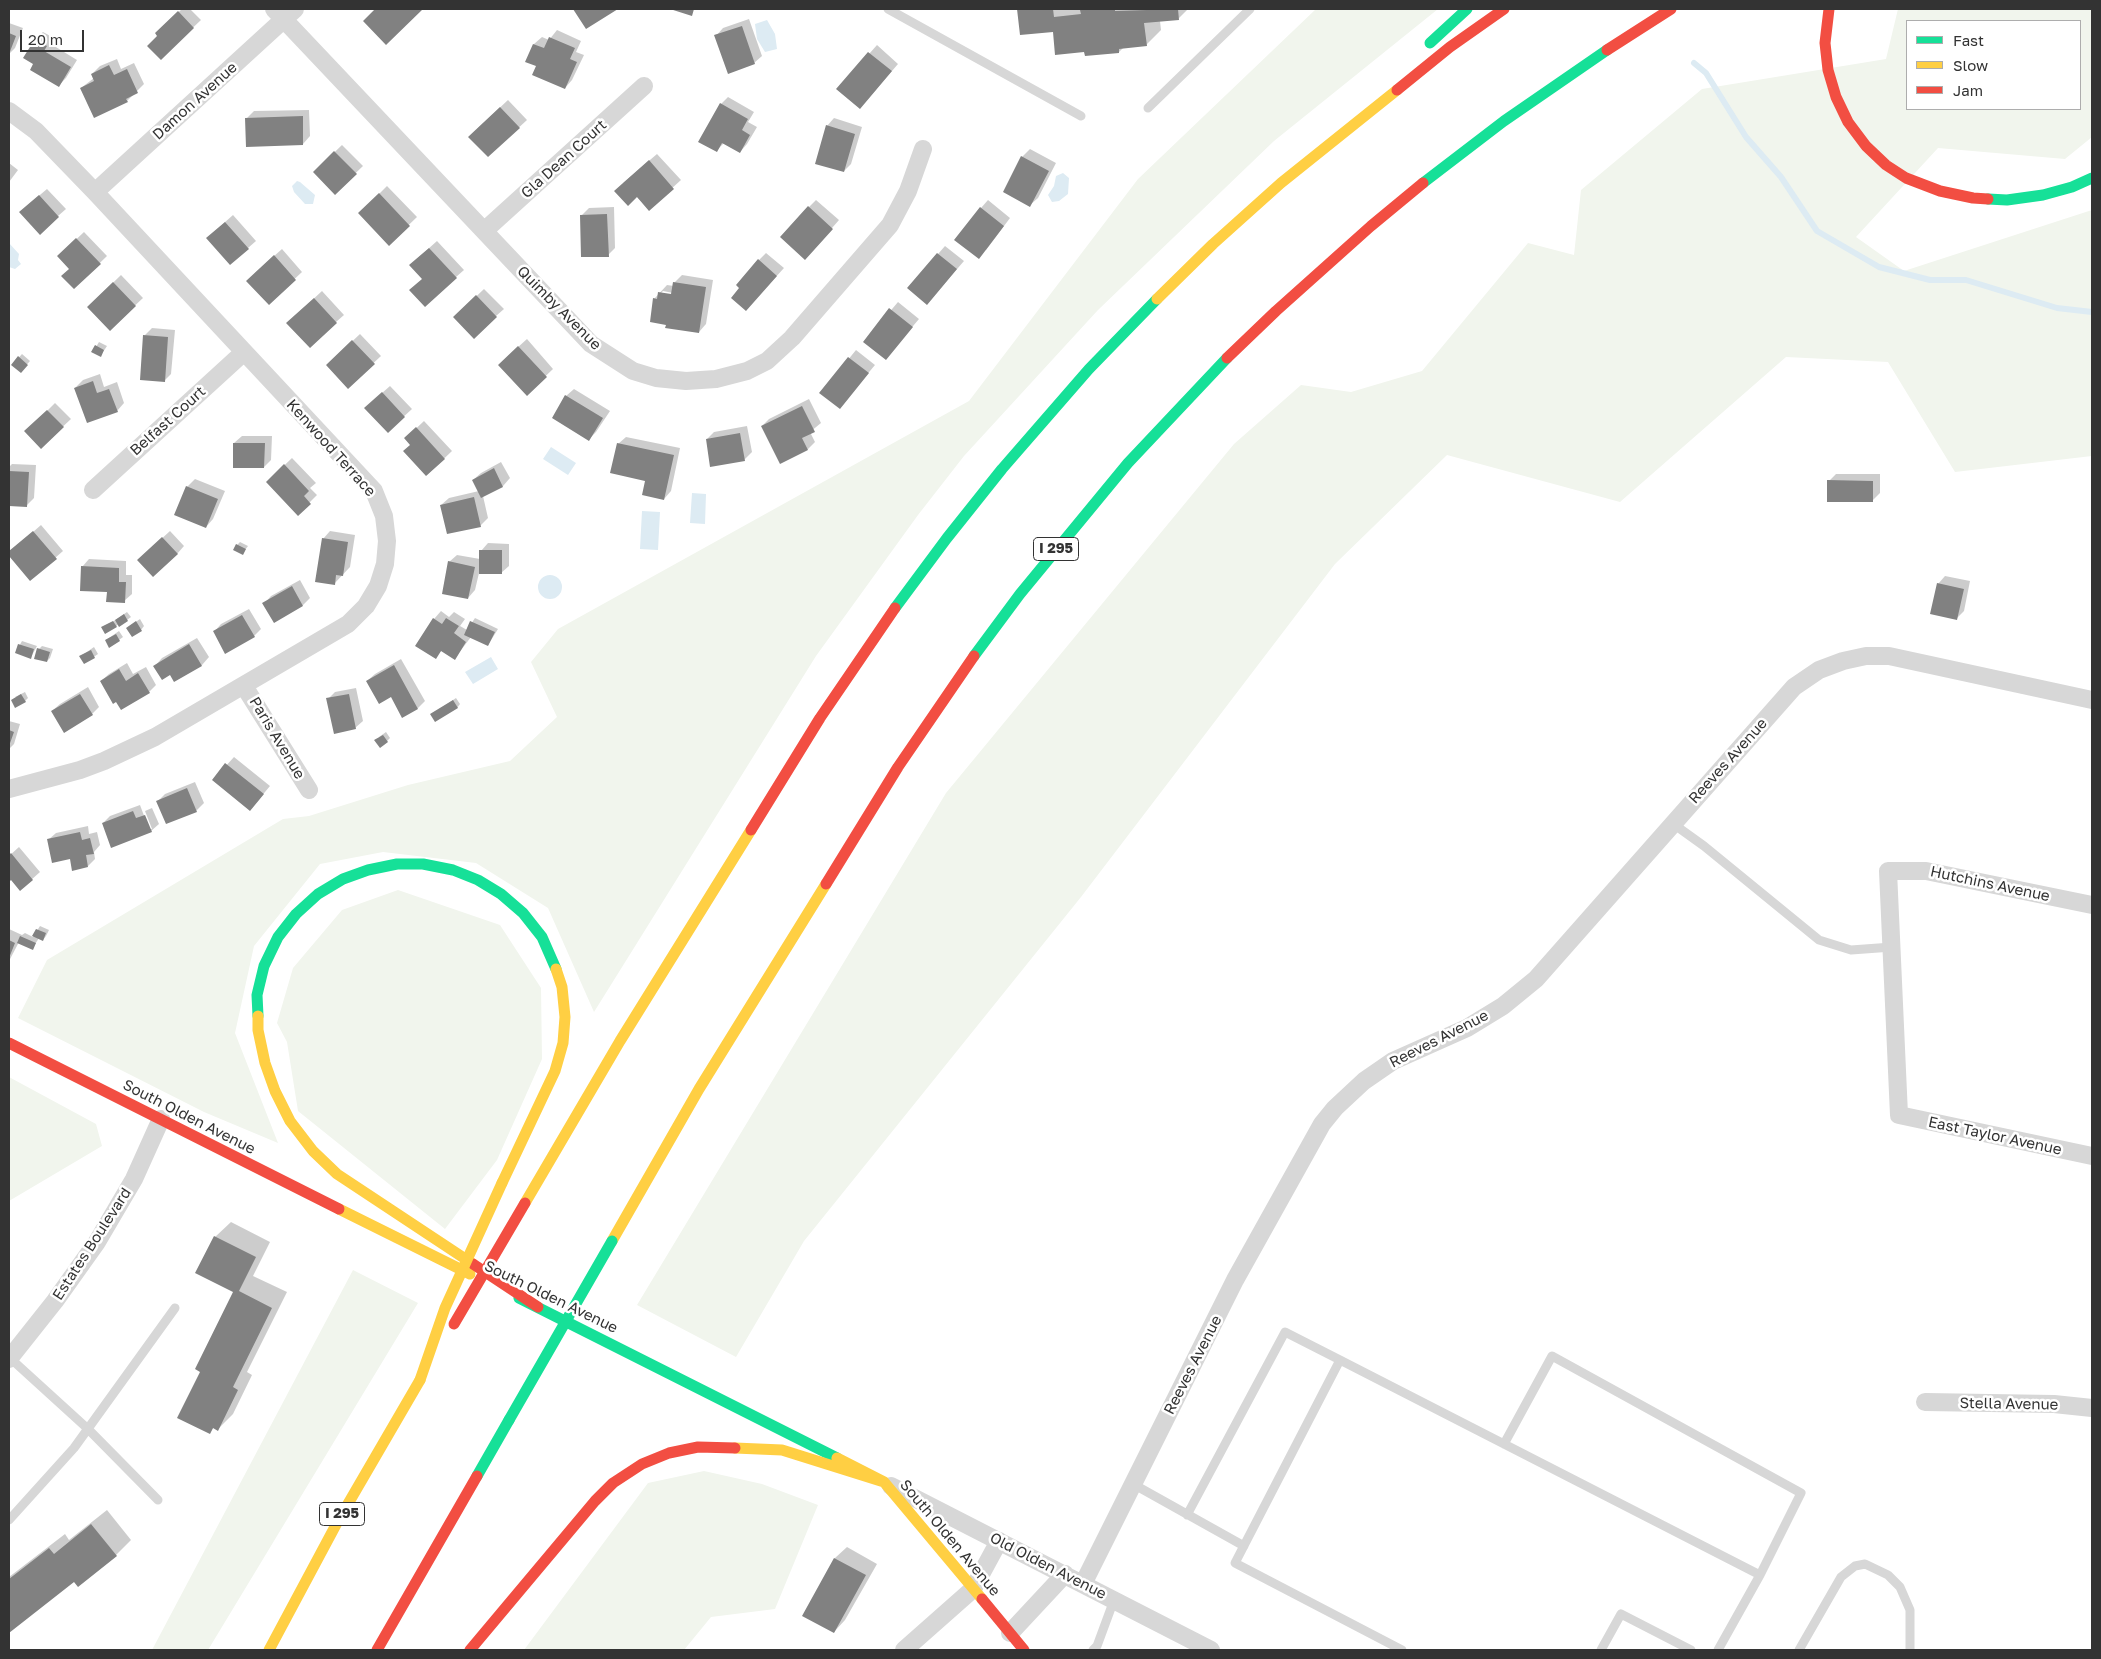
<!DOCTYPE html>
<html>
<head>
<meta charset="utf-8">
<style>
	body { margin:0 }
	#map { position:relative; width:2101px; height:1659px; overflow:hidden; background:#fff; font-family:"Golos Text",sans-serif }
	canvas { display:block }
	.frame { position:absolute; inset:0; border:10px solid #333; pointer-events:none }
	.legend { position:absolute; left:1906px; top:20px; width:175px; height:90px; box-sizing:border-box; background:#fff; border:1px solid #adadad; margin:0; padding:6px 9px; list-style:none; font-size:15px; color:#333 }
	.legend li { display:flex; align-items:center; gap:10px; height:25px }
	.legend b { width:25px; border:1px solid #adadad }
	.scale { position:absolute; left:20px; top:30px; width:64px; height:22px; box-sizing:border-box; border:2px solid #333; border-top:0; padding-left:6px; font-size:15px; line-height:18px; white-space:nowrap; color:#333; -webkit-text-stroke:4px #fff; paint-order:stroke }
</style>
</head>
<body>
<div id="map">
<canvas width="2101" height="1659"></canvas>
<div class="frame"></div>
<ul class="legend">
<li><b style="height:6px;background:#16e098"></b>Fast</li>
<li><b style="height:6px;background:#ffcf43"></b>Slow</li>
<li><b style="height:6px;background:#f24e42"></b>Jam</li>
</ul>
<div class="scale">20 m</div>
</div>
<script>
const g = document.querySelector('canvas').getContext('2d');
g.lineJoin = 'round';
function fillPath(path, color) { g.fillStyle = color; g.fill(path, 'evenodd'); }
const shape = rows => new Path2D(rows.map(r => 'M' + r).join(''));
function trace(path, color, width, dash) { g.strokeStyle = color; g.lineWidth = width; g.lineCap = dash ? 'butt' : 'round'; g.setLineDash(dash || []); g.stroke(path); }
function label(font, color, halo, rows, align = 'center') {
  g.font = font + ' "Golos Text",sans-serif'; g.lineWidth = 5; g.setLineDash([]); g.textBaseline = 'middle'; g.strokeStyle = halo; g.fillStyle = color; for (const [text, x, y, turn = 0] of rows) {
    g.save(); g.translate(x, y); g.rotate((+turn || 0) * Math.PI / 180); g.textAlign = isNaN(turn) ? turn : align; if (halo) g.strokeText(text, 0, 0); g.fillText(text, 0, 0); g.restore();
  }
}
fillPath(shape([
	[1316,9,1438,9,1274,141,1098,310,964,456,918,515,816,656,594,1012,548,908,476,863,383,852,320,864,254,946,235,1033,278,1143,204,1112,18,1018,47,960,283,819,309,816,408,785,510,761,557,717,531,662,558,629,969,401,1138,179],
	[1898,9,2092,9,2092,137,2065,159,1938,148,1856,237,1904,271,2092,210,2092,456,1955,472,1888,362,1786,357,1620,502,1447,455,1335,564,1081,897,804,1241,736,1357,637,1305,946,793,1234,444,1301,385,1351,392,1422,371,1528,243,1574,255,1581,190,1702,89,1886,59],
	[1907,21,2080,21,2080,109,1907,109],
	[398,890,500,925,541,988,542,1059,497,1160,445,1229,298,1111,287,1042,277,1023,293,968,342,910],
	[9,1077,96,1124,102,1146,9,1201],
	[353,1270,418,1303,208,1650,152,1650],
	[704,1471,762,1484,818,1505,775,1609,711,1617,684,1650,524,1650,648,1483]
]), '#f1f5ed');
fillPath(shape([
	[767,20,775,34,777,49,765,52,757,39,755,24],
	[1063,173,1069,178,1068,194,1059,201,1052,202,1048,195,1054,186,1056,176],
	[297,181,300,182,315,195,313,204,305,204,294,192,292,186],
	[9,243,19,254,18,260,21,264,15,269,9,267],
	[551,447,576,463,568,475,543,459],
	[692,493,706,494,705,524,690,523],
	[642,511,660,512,658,550,640,549],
	'538 587a12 12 0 1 1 24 0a12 12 0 1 1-24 0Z',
	[491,657,498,669,473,684,465,672]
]), '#ddebf3');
fillPath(shape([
	[182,9,190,9,201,20,161,58,159,36,156,33],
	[1018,9,1188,9,1178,19,1160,21,1161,30,1146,45,1124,47,1119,52,1085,51,1054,31,1021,34],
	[749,19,762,56,754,63,716,36,723,28],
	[9,23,23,28,15,48,9,54],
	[557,30,581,41,576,52,584,55,572,80,565,88,538,66,527,61,534,44,542,37,549,40],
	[43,32,54,38,51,44,77,60,66,78,59,85,35,64,35,39],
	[877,45,898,64,867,100,838,89],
	[117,59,121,69,134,63,144,84,127,101,81,88,94,78,92,74,100,66],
	[728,97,754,112,748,122,757,127,747,144,740,152,724,143,716,151,721,104],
	[508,100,527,120,488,156,477,129],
	[309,110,310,136,303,144,246,119,254,111],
	[834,118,862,127,851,164,844,171,827,126],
	[342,145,363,166,335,193,314,172],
	[1030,149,1056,163,1038,198,1030,205,1004,192,1022,157],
	[657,154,681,180,649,209,623,183],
	[9,163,18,170,9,182],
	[387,186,417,217,389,244,360,213],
	[47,189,66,209,58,216,28,205],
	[816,200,839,220,812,251,809,207],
	[988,200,1010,218,986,250,981,208],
	[614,207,615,248,608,255,581,216,589,208],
	[233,215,256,241,248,248,215,231],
	[84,232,107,256,74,288,66,249],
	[437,241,464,270,456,277,423,278,418,258],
	[945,246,964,261,927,304,938,254],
	[282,249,302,272,269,303,255,273],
	[766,253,784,268,753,302,759,260],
	[121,275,143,298,110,329,88,307],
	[682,275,713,280,706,324,699,332,654,299,667,285,674,286,674,283],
	[663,291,678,294,677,296,660,294],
	[484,289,504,309,496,316,462,310],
	[322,291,344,315,336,322,295,316],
	[898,302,919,319,886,358,865,341],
	[152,328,175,330,171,374,164,381,145,335],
	[360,334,381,356,348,387,327,365],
	[527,339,553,369,527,394,507,357],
	[99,342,107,346,101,355,93,352],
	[856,350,875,365,840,407,821,393],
	[22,354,30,361,21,371,13,364],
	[100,374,104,387,117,382,124,403,117,411,75,388,83,380],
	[390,386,412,409,388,431,373,401],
	[574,389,610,411,596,432,589,439,566,396],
	[809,399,821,423,810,432,815,442,808,449,781,463,762,426,769,419],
	[55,403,71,419,41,447,26,432],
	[424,421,452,451,427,475,412,445,406,438],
	[747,426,752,452,744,460,707,439,714,432],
	[242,436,272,436,271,460,264,467,234,443],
	[626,437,680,448,671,491,664,499,618,444],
	[292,458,316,483,310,488,317,495,298,514,267,482],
	[501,462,510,478,503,486,483,496,488,518,480,526,441,505,449,498,479,491,473,480,481,473],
	[12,464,36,465,34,498,27,505,9,504,9,467],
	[1836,474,1880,474,1880,493,1872,501,1829,481],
	[195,479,225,491,213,519,206,527,187,487],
	[41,525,63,551,30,580,9,553],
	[170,531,184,546,177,554,146,553],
	[330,531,355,535,350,567,334,584,323,539],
	[240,542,248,546,242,554,237,545],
	[488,543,509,544,509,566,501,573,479,573,475,590,468,598,449,562,457,555,480,559,481,551],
	[89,559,126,561,126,575,132,575,132,594,124,601,108,591,82,567],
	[1945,576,1970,581,1964,611,1957,618,1938,584],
	[300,580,310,598,303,605,274,622,264,604,271,596],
	[249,609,261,629,254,636,214,632,221,624],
	[441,611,449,617,454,612,465,619,460,626,467,630,475,618,498,629,488,645,471,637,455,658,442,650,435,657,434,619],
	[127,612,131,617,127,620,116,626,105,627],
	[140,619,144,626,141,630,127,628],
	[119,631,123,637,119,640,106,640],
	[197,638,209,657,202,665,175,681,171,673,155,666,162,658],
	[22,641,37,646,31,657,16,652],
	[42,646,53,649,50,658,47,661,39,649],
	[94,647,98,654,85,663,81,656],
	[401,659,425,701,418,708,403,716,391,695,367,681,375,674],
	[127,663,133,674,146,667,156,685,149,692,101,681,109,674],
	[88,687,99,707,92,714,52,711,60,704],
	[356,688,363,721,355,728,328,699,335,692],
	[25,692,28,698,25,701,15,697],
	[456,698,460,704,457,708,432,714],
	[9,721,20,724,14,744,9,749],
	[386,732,390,738,387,741,379,737],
	[234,757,270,786,250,810,213,780],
	[195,782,204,803,196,811,158,801,165,794],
	[140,805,149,829,152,829,145,811,152,808,159,824,151,831,103,823,110,816],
	[88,826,89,834,97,832,100,845,94,852,95,859,88,866,70,857,48,840,56,833],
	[19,847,40,872,21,889,11,879,9,881,9,856],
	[40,926,49,930,46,936,43,940,39,938,32,949,19,942,9,961,9,929,22,935,25,933,33,937],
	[231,1222,270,1242,253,1276,287,1292,247,1372,252,1375,233,1414,218,1429,214,1427,210,1432,235,1292,215,1237],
	[107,1510,131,1540,116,1555,74,1580,9,1631,9,1577,65,1534,69,1540],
	[847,1547,877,1564,845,1620,834,1632,804,1615,835,1558]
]), '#0003');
trace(shape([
	[1694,63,1706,73,1746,137,1781,177,1817,231,1879,267,1930,280,1966,280,2057,308,2092,312]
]), '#ddebf3', 6);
fillPath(shape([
	[375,9,423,9,386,45,363,21],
	[573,9,618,9,586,29],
	[670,9,694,9,692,16],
	[1017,9,1053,9,1054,17,1081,14,1080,10,1091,9,1115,9,1115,11,1178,9,1179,20,1144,23,1147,46,1119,49,1119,53,1085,56,1084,52,1055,55,1053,32,1020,35],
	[178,11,194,28,161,60,147,46,157,36,155,33],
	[742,26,755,64,728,74,714,35],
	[9,33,16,36,9,54],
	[549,37,575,48,570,59,577,62,565,89,532,75,536,66,525,62,533,44,544,48],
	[35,39,47,46,44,51,71,67,59,87,30,70,33,64,23,58],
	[868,52,892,71,860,109,836,89],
	[109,65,114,75,127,69,138,93,126,99,128,102,94,118,80,88,94,81,91,74],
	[720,103,748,119,742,130,750,135,740,153,722,143,717,152,698,142],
	[500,107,520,128,488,157,468,137],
	[303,116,303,145,246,147,245,118],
	[826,125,855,134,844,172,815,164],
	[334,151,357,174,335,195,313,172],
	[1021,156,1049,171,1030,207,1003,192],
	[649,160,674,189,649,211,637,197,628,206,614,191],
	[379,193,410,226,389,246,358,213],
	[39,195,59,217,40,235,19,212],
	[808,206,833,229,805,260,780,237],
	[980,207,1004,226,979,259,954,240],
	[607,214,609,257,581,257,580,215],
	[225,222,249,249,230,265,206,238],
	[76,238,101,264,74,289,61,276,69,269,57,256],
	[429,248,457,278,425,307,409,290,422,279,409,265],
	[937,253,957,269,927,305,907,288],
	[274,255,296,280,269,305,246,281],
	[758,259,777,276,746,311,731,298,739,288,736,285],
	[113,282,136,306,110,331,87,307],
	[673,282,706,287,699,333,665,328,666,325,650,322,653,298,657,299,658,292,671,294],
	[476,295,497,317,474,339,453,317],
	[314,298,337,323,310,348,286,323],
	[889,308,913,327,886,360,863,342],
	[143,335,168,337,165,382,140,380],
	[352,340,375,364,348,389,326,365],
	[95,345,104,350,101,357,91,352],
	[518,346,547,377,527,396,498,365],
	[18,356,28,365,21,373,11,365],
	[848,357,869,373,840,409,819,393],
	[93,381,97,393,109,389,118,412,87,423,74,388],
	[382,392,405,417,388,433,364,408],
	[565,395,603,418,589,441,552,418],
	[802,406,815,432,802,438,808,450,780,464,761,426],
	[47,410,64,427,41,449,24,431],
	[416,427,445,459,426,476,403,451,410,445,404,438],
	[740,433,745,461,710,467,706,439],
	[233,443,265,443,264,468,233,468],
	[617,443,674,455,664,500,642,495,645,481,610,473],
	[284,464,309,491,304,496,311,504,298,516,266,482],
	[494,468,503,487,481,498,472,480],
	[9,471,29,472,27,507,9,506],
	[1827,480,1873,481,1873,502,1827,502],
	[186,486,218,499,206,528,174,515],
	[474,497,481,527,447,534,440,505],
	[33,531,57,559,30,581,9,556,9,551],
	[162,537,178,554,153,577,137,560],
	[322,538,348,542,343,576,336,575,335,585,315,582],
	[236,544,246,549,243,555,233,550],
	[479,550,502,550,502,574,479,574],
	[448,561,475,567,468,599,442,594],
	[81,566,119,568,119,582,126,582,125,603,106,602,107,592,80,591],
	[1937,583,1964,589,1957,620,1930,614],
	[292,586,303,606,274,623,262,603],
	[124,614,128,621,119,627,115,620],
	[242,615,255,637,225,654,213,631],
	[433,618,442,624,446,618,459,626,454,633,466,642,455,660,441,651,436,659,415,646],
	[113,621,117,627,105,634,101,627],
	[136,621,142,631,132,637,126,628],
	[470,621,495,632,488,646,464,635],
	[116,634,120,641,109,648,105,640],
	[18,644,34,649,31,659,15,653],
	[189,644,202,666,174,682,170,675,162,680,153,666],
	[37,648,50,652,47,662,34,659],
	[91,650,95,658,84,664,79,656],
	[394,665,418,709,402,718,391,697,379,704,366,681],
	[119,669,126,681,138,673,150,693,121,710,116,702,113,704,100,681],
	[21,694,26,702,15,708,11,700],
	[80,694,93,715,64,733,51,711],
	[349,694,356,729,334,734,326,698],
	[453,700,458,708,435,722,430,714],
	[9,730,14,732,9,746],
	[383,735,388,742,380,748,374,740],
	[225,763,264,794,250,811,212,780],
	[187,788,197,812,166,824,156,801],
	[133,811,136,818,145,815,152,832,111,848,102,823],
	[80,832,82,840,90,838,94,854,86,855,88,867,72,871,70,859,52,863,47,839],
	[11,853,33,880,20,891,11,880,9,882,9,855],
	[36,929,46,933,43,941,32,936],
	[20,936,36,943,33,950,17,943],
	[9,940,15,943,9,958],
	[214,1236,256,1257,239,1291,272,1308,233,1387,238,1390,218,1431,213,1428,210,1434,177,1418,200,1372,195,1369,233,1292,195,1273],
	[91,1524,117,1556,78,1587,74,1582,9,1633,9,1579,49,1548,54,1554],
	[834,1558,866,1575,834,1633,802,1616]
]), '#818181');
trace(shape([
	[888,9,1081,116],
	[1148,108,1250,9],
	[1672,823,1704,846,1819,940,1851,950,1892,947],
	[10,1358,88,1429,158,1500],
	[1504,1444,1552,1356,1801,1493,1760,1575],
	[1133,1484,1244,1546],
	[1187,1515,1285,1332,1340,1360],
	[9,1520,74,1448,175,1308],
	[1093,1650,1097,1646,1114,1600],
	[1402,1650,1235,1563,1340,1360,1760,1575,1718,1650],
	[1601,1650,1621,1614,1691,1650],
	[1799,1650,1841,1577,1855,1566,1865,1564,1888,1575,1900,1587,1910,1610,1910,1650]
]), '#d7d7d7', 9);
trace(shape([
	[274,9,591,344,633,371,656,378,686,381,716,379,747,371,767,361,792,338,890,225,908,191,923,149],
	[9,111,36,131,95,192,374,491,384,516,387,541,385,564,378,586,366,606,348,624,155,737,104,761,80,770,9,789],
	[95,192,295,9],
	[484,231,644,86],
	[93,490,244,352],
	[244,686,309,790],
	[2092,905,1926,871,1888,871,1899,1115,2092,1156],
	[9,1359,55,1301,97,1242,134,1179,161,1119],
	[1925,1402,2054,1404,2092,1408],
	[891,1486,1211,1650],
	[1083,1584,1235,1280,1322,1124,1335,1108,1364,1081,1393,1061,1467,1028,1503,1006,1536,979,1794,687,1819,670,1843,661,1866,656,1889,656,2092,700],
	[1010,1633,1065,1574],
	[904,1650,973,1589,999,1541]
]), '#d7d7d7', 18);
trace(shape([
	[1430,43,1467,9],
	[1423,183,1504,121,1607,50],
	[1988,199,2007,200,2043,195,2072,187,2092,178],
	[895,608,947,538,1002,469,1089,369,1157,299],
	[974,656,1020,594,1128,463,1227,358],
	[258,1016,257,995,264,966,278,937,296,914,318,894,343,879,368,870,397,864,423,864,453,870,478,880,501,894,523,913,542,937,556,969],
	[519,1298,837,1458],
	[477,1476,509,1420]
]), '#16e098', 11);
trace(shape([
	[1157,299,1213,244,1281,183,1397,90],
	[258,1016,258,1030,265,1063,275,1091,290,1121,313,1151,337,1174,473,1264],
	[502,1183,555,1071,563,1043,565,1017,562,987,556,969],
	[525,1203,620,1041,751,830],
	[339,1209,470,1274],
	[612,1241,699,1089,826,884],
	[735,1448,782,1450,884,1482],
	[837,1458,884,1482,982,1599],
	[269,1650,338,1521,420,1380]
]), '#ffcf43', 11);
trace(shape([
	[1829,9,1825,43,1828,70,1836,97,1848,122,1866,146,1886,165,1906,178,1940,191,1973,198,1988,199],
	[1607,50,1671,9],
	[1397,90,1450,47,1504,9],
	[1227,358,1276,311,1371,226,1423,183],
	[751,830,820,718,895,608],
	[826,884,898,767,974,656],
	[9,1043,339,1209],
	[473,1264,538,1307],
	[982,1599,1024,1650],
	[377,1650,477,1476],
	[470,1650,595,1501,613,1483,642,1464,669,1453,698,1447,735,1448]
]), '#f24e42', 11);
trace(shape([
	[509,1420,612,1241]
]), '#16e098', 11);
trace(shape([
	[420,1380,445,1308,502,1183]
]), '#ffcf43', 11);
trace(shape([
	[454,1324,525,1203]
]), '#f24e42', 11);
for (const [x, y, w] of [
	[1056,549,45],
	[342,1514,45]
]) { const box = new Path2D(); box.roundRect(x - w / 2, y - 11.5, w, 23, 4); g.fillStyle = '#fff'; g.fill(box); trace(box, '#333', 1); }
label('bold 14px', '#333', null, [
	["I 295",1056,549],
	["I 295",342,1514]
]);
label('15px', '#333', '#fff', [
	["Damon Avenue",195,101,-42],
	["Gla Dean Court",564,159,-42],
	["Quimby Avenue",559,308,45],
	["Belfast Court",168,421,-42],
	["Kenwood Terrace",331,448,48],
	["Paris Avenue",277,738,59],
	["Reeves Avenue",1728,761,-48],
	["Hutchins Avenue",1990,884,12],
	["Reeves Avenue",1439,1039,-27],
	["South Olden Avenue",189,1117,27],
	["East Taylor Avenue",1995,1136,12],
	["Estates Boulevard",92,1244,-57],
	["South Olden Avenue",551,1297,26],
	["Reeves Avenue",1193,1365,-63],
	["Stella Avenue",2009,1404,1],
	["South Olden Avenue",950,1538,50],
	["Old Olden Avenue",1048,1566,27]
]);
</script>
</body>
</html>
